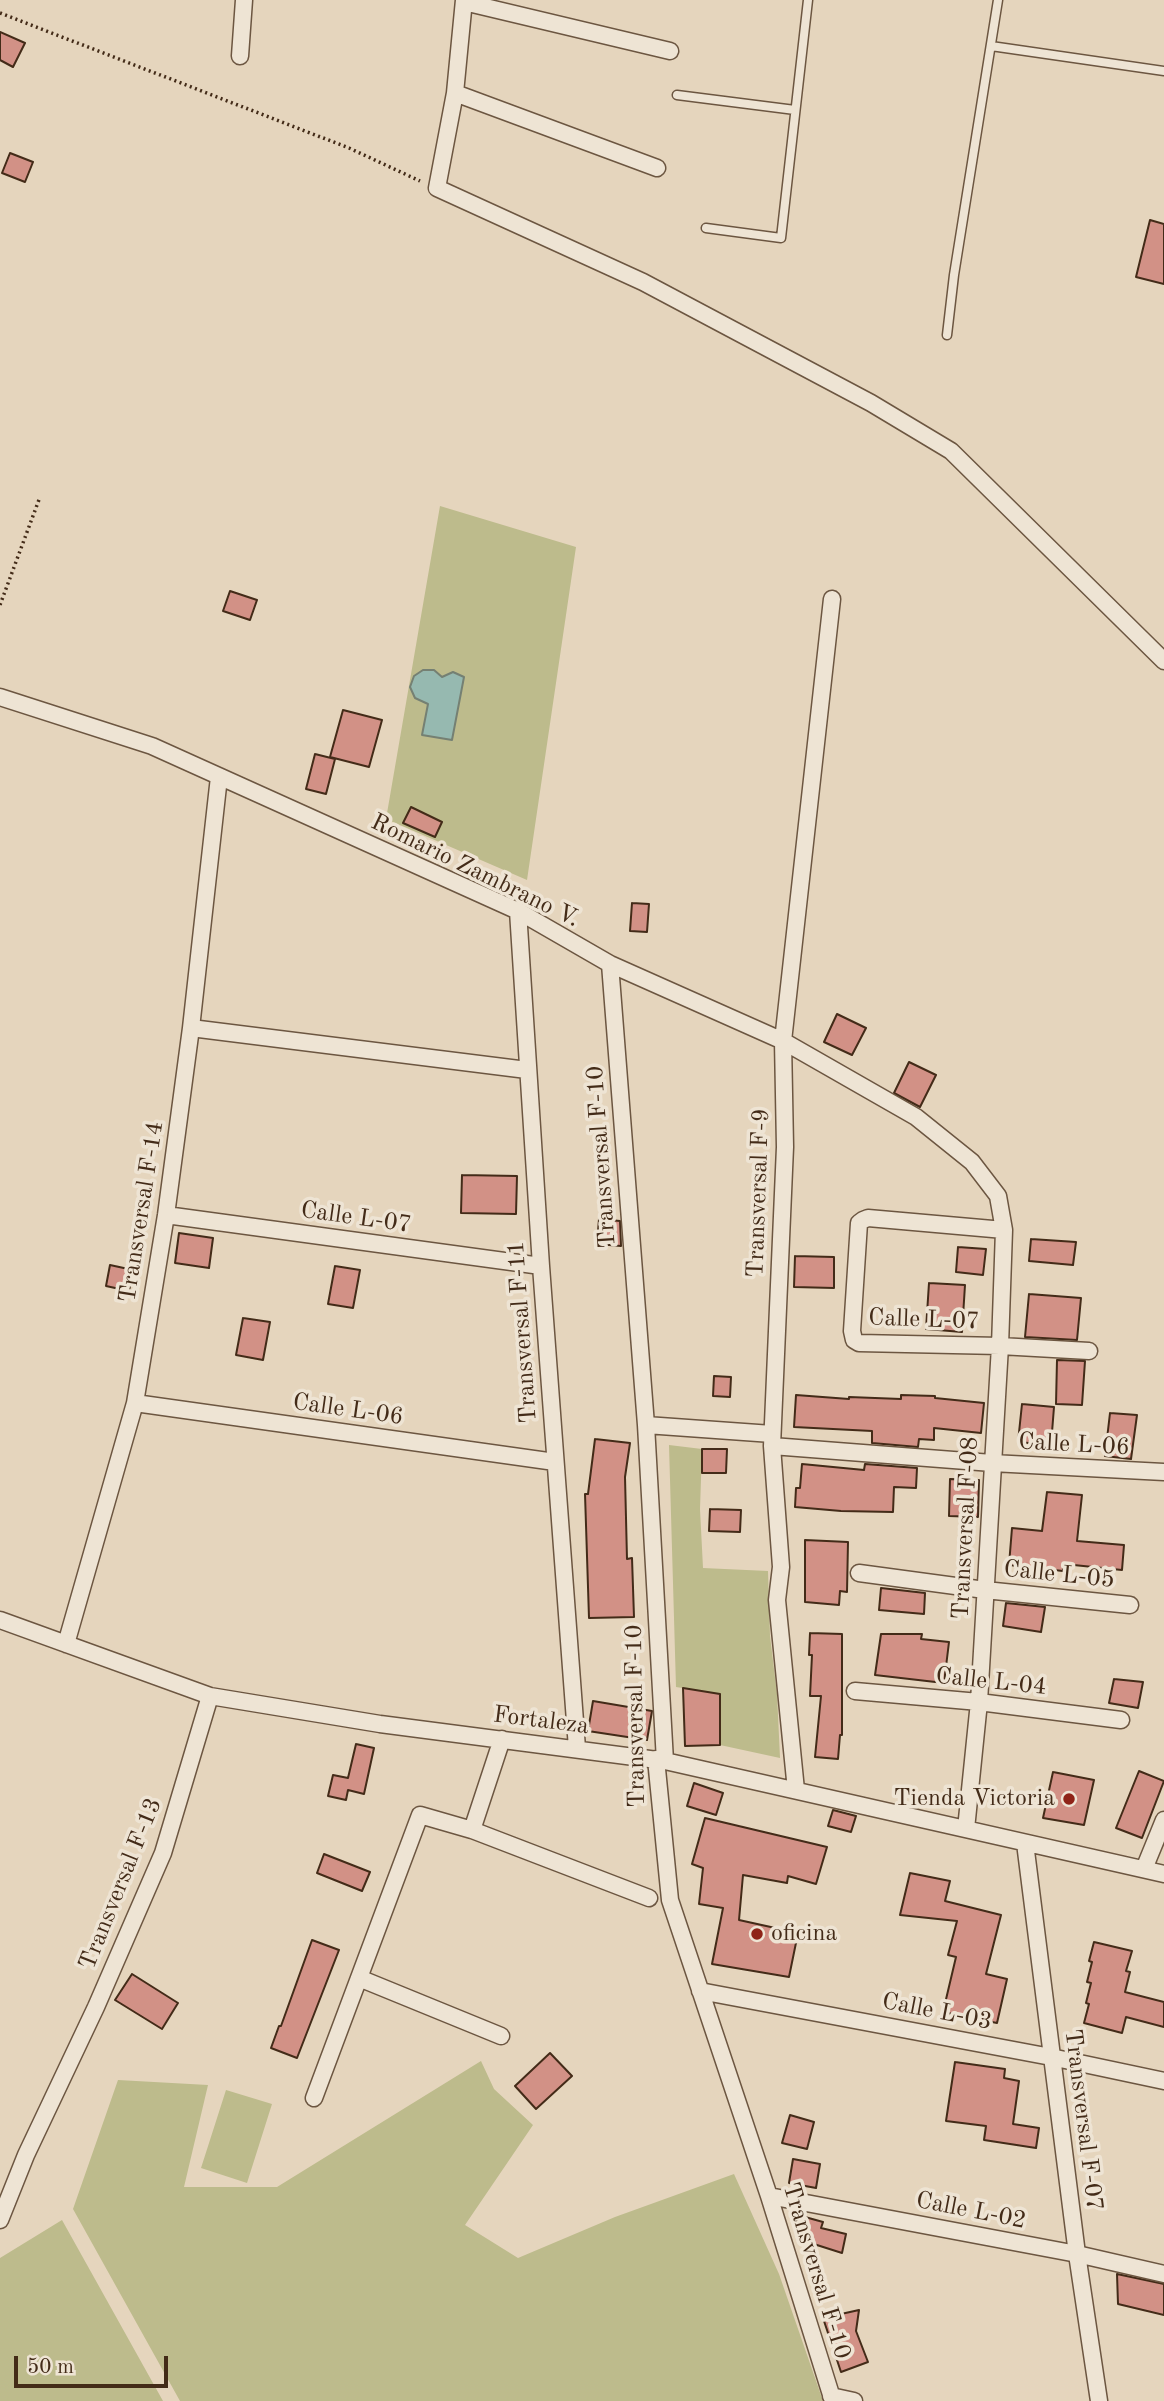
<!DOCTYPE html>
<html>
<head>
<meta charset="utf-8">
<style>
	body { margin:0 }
	#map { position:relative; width:1164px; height:2401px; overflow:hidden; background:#e5d5bd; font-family:"Old Standard TT",serif }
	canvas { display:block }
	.scale { position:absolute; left:14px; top:2356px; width:154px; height:32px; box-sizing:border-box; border:4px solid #432b18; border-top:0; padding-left:9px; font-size:21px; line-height:24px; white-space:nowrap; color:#432b18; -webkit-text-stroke:5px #eee4d4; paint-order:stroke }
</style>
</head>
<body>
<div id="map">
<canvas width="1164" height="2401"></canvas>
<div class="scale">50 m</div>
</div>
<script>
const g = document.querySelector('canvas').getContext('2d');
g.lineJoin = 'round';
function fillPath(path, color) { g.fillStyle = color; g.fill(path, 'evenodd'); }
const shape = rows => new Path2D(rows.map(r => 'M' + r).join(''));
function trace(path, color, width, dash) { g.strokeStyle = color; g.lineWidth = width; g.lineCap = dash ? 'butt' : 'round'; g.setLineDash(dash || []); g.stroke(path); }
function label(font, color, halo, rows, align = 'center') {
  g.font = font + ' "Old Standard TT",serif'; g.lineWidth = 7; g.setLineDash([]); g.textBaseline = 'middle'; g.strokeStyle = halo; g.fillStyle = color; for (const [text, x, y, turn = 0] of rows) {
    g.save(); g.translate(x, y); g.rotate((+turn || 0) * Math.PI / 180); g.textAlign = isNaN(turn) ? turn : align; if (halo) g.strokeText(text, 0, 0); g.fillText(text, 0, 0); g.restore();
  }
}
fillPath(shape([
	[440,506,576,547,527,880,386,819],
	[669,1445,702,1449,700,1509,703,1568,768,1571,770,1636,777,1694,780,1758,720,1745,720,1694,676,1687],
	[481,2061,494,2089,533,2125,465,2225,518,2258,615,2217,734,2174,779,2274,823,2401,180,2401,73,2209,118,2080,208,2085,184,2187,277,2187],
	[226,2090,272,2104,247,2183,201,2168],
	[62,2220,163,2401,0,2401,0,2258]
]), '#bdbb8c');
const water = shape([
	[423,670,434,670,442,677,453,672,464,677,452,740,422,735,428,704,415,698,410,687,414,676,423,670]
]);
fillPath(water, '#96b9b0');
trace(water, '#758073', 2);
const building = shape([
	[0,32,25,43,13,67,0,60,0,32],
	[10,153,33,162,25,182,2,173,10,153],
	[1150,220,1164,224,1164,284,1136,277,1150,220],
	[230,591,257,600,250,620,223,611,230,591],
	[343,710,382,720,369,767,330,757,343,710],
	[315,754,335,759,326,794,306,789,315,754],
	[411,807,442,822,435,837,403,823,411,807],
	[632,903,649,904,647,932,630,931,632,903],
	[837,1014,866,1028,852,1055,824,1042,837,1014],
	[909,1062,936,1075,920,1107,894,1093,909,1062],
	[462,1175,517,1176,516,1214,461,1213,462,1175],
	[599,1219,620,1221,621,1246,597,1244,599,1219],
	[179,1233,213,1238,209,1268,175,1263,179,1233],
	[1031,1239,1076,1242,1073,1265,1029,1261,1031,1239],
	[958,1247,986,1249,983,1275,956,1272,958,1247],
	[795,1256,834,1257,834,1288,794,1287,795,1256],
	[110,1265,133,1270,129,1291,106,1286,110,1265],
	[335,1266,360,1270,353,1308,328,1304,335,1266],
	[929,1283,965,1285,962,1332,926,1329,929,1283],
	[1029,1294,1081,1298,1077,1340,1025,1337,1029,1294],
	[243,1318,270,1322,263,1360,236,1355,243,1318],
	[1057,1360,1085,1361,1082,1405,1056,1404,1057,1360],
	[714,1376,731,1377,730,1397,713,1396,714,1376],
	[796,1395,849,1399,849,1397,901,1399,901,1395,935,1396,935,1398,984,1403,981,1433,934,1428,934,1440,919,1439,918,1447,872,1443,872,1431,794,1427,796,1395],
	[1022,1404,1054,1407,1051,1445,1018,1442,1022,1404],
	[1110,1413,1137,1415,1131,1459,1105,1456,1110,1413],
	[595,1439,630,1443,625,1477,627,1559,632,1558,634,1617,589,1618,585,1494,588,1494,595,1439],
	[702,1449,727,1449,726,1473,702,1473,702,1449],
	[802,1464,864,1470,865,1464,917,1468,916,1488,894,1487,893,1512,841,1511,795,1507,796,1488,800,1488,802,1464],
	[950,1479,979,1480,978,1517,949,1516,950,1479],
	[1047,1492,1082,1495,1077,1541,1124,1545,1122,1570,1064,1564,1063,1571,1009,1565,1012,1528,1042,1531,1047,1492],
	[710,1509,741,1510,740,1532,709,1531,710,1509],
	[805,1540,848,1542,847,1592,840,1591,839,1605,805,1602,805,1540],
	[881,1588,925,1593,924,1614,879,1610,881,1588],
	[1006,1603,1045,1607,1041,1632,1003,1626,1006,1603],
	[810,1633,842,1634,842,1735,840,1735,838,1759,815,1757,821,1696,810,1696,812,1655,809,1655,810,1633],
	[881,1634,922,1634,921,1639,949,1642,944,1683,875,1675,881,1634],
	[1114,1679,1143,1682,1138,1708,1109,1703,1114,1679],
	[683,1688,720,1694,720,1745,685,1746,683,1688],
	[593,1701,652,1711,647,1740,588,1731,593,1701],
	[356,1744,374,1748,364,1794,348,1790,346,1800,328,1796,333,1775,348,1778,356,1744],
	[1139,1771,1164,1781,1142,1838,1116,1828,1139,1771],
	[1053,1772,1094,1780,1084,1825,1043,1818,1053,1772],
	[694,1783,723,1793,716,1815,687,1806,694,1783],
	[833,1810,856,1816,851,1832,828,1826,833,1810],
	[705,1818,827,1847,816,1884,788,1876,787,1883,743,1875,739,1920,798,1933,789,1977,712,1964,723,1908,699,1904,703,1868,692,1864,705,1818],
	[324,1854,370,1872,362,1891,317,1873,324,1854],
	[910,1873,950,1881,945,1901,1001,1915,986,1974,1007,1979,997,2023,943,2012,956,1957,948,1955,957,1921,900,1915,910,1873],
	[312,1940,339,1950,297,2058,271,2048,279,2026,281,2026,312,1940],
	[1094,1942,1132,1951,1126,1971,1130,1972,1125,1992,1164,2002,1164,2027,1126,2017,1122,2033,1084,2023,1089,2004,1086,2003,1091,1983,1087,1982,1092,1962,1089,1961,1094,1942],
	[132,1974,178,2003,162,2029,115,2000,132,1974],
	[550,2053,572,2076,536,2109,515,2086,550,2053],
	[955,2062,1005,2069,1004,2078,1019,2081,1013,2124,1039,2128,1036,2148,984,2140,986,2126,946,2121,955,2062],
	[790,2115,814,2122,807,2149,782,2143,790,2115],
	[793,2159,820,2164,816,2188,789,2183,793,2159],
	[805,2217,823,2222,821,2228,846,2234,842,2253,798,2239,805,2217],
	[1117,2274,1164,2284,1164,2315,1118,2304,1117,2274],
	[859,2310,856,2331,868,2362,841,2372,823,2318,859,2310]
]);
fillPath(building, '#d29186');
trace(building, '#432b18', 2);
const lane = shape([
	[991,46,1164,71],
	[677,95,795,110],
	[706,228,781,238,808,0],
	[947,335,954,275,998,0]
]);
const street = shape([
	[464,0,455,93,437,188,643,282,871,403,951,451,1164,661],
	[464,2,670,51],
	[240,56,244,0],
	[455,93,657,168],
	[0,697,152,746,518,911,610,964,783,1041,916,1117,972,1162,998,1196,1004,1230,1000,1346,979,1702,966,1829],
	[518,911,541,1266,577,1748],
	[610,964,646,1425,665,1761,656,1759,670,1900,769,2196,833,2401],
	[191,1028,527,1070],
	[166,1215,541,1266],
	[1004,1230,868,1218,863,1220,859,1223,852,1331,854,1340,859,1343,1000,1346,1089,1351],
	[135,1403,555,1462],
	[646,1425,772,1434],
	[772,1446,992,1463,1164,1472],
	[859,1573,985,1590,1130,1605],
	[0,1620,210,1696,380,1724,665,1761,1164,1874],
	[66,1644,135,1403,166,1215,191,1028,219,777],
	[855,1691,979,1702,1121,1720],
	[796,1790,777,1600,781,1567,772,1446,785,1147,783,1041,832,599],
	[472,1830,502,1739],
	[1025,1843,1077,2254,1099,2401],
	[1144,1869,1164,1820],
	[359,1978,501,2036],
	[700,1991,1051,2057,1164,2081],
	[314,2098,420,1815,472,1830,649,1898],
	[769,2196,1077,2254,1164,2274],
	[0,2220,26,2155,96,2007,163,1853,210,1696],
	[831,2396,854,2401]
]);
trace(lane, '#6c5641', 11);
trace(street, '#6c5641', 19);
trace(shape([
	[0,13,349,148,420,181],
	[0,605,40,497]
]), '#432b18', 3.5, [2, 3.5]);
trace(lane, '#eee4d4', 8);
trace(street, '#eee4d4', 16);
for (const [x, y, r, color] of [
	[1069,1799,7,"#8f2418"],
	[757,1934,7,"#8f2418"]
]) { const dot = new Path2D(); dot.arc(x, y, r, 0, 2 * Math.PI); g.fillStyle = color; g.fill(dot); trace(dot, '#eee4d4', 2.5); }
label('24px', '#432b18', '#eee4d4', [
	["Romario Zambrano V.",475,871,26],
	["Transversal F-10",602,1157,-94],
	["Transversal F-9",759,1193,-88],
	["Transversal F-14",142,1212,-81],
	["Calle L-07",356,1218,8],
	["Calle L-07",924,1320,2],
	["Transversal F-11",523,1332,-94],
	["Calle L-06",348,1410,8],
	["Calle L-06",1074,1445,3],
	["Transversal F-08",966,1528,-87],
	["Calle L-05",1059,1575,6],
	["Calle L-04",991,1682,6],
	["Transversal F-10",636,1716,-91],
	["Fortaleza",541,1721,7],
	["Transversal F-13",121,1884,-68],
	["Calle L-03",937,2012,11],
	["Transversal F-07",1083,2120,83],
	["Calle L-02",971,2211,11],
	["Transversal F-10",816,2271,73]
]);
label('24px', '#432b18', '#eee4d4', [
	["Tienda Victoria",1055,1799],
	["oficina",771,1934,"left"]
], 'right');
</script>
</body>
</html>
